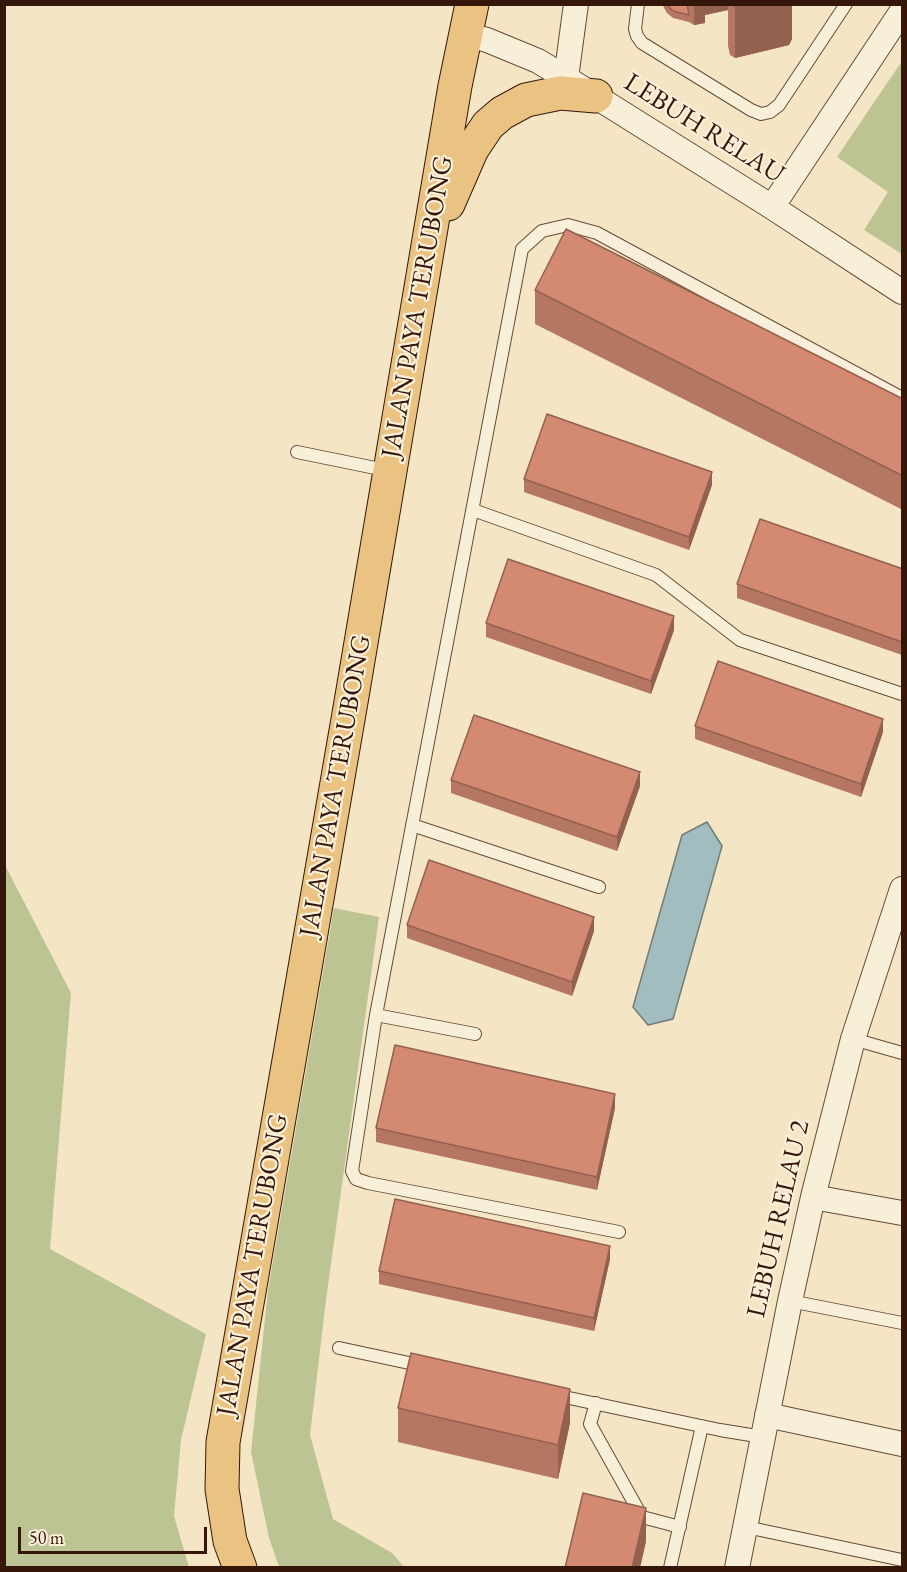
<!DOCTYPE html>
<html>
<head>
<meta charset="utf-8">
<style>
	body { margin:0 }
	#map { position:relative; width:907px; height:1572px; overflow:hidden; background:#f4e6c5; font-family:"EB Garamond",serif }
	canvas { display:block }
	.frame { position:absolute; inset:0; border:6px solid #34170a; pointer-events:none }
	.scale { position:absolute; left:18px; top:1527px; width:189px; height:27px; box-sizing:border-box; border:3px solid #34170a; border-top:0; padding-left:8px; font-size:18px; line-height:21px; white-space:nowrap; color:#34170a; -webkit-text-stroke:4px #f8efd9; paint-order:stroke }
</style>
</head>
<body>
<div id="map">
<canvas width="907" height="1572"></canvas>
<div class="frame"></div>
<div class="scale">50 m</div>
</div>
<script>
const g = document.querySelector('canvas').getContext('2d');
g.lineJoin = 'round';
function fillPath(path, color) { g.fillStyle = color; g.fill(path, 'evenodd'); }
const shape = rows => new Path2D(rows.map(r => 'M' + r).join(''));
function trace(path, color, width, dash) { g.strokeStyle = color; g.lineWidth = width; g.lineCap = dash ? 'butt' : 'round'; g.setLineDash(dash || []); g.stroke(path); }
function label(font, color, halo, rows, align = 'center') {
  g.font = font + ' "EB Garamond",serif'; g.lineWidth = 4.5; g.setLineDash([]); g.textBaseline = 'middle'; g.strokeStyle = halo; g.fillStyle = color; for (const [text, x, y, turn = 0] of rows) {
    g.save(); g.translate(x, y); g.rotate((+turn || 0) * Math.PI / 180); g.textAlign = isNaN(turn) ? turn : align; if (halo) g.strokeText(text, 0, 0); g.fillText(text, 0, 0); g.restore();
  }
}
fillPath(shape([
	[902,61,902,254,864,230,888,192,837,157],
	[4,863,71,993,50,1249,206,1334,181,1440,174,1516,189,1567,5,1567],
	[334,908,379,917,326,1300,310,1435,333,1519,392,1553,404,1567,279,1567,269,1538,251,1452,268,1290]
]), '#bdc494');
const water = shape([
	[707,822,722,846,673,1019,648,1025,633,1007,682,835,707,822]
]);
fillPath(water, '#a1bdbf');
trace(water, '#757b77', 1.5);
const lane = shape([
	[638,4,635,29,637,36,642,43,751,110,761,114,770,112,779,105,846,4],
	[297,452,390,471],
	[473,510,656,575,740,640,902,694],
	[412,825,599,887],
	[376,1015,475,1034],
	[853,1039,902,1053],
	[619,1232,368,1183,356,1179,352,1171,376,1015,522,249,542,231,568,225,597,233,902,398],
	[790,1301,902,1323],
	[339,1348,423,1366],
	[555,1395,720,1430,763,1437],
	[596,1403,590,1424,642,1517,680,1527],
	[746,1527,902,1560],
	[670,1568,702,1426]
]);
const street = shape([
	[465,34,487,40,538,61,566,78,772,207,902,292],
	[566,78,576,4],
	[772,207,902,11],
	[813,1197,902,1213],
	[767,1415,902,1444],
	[737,1568,790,1301,813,1197,853,1039,902,889]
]);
const primary = shape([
	[448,204,472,149,488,125,502,113,526,100,560,93,596,96],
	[240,1568,230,1541,222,1489,223,1442,351,702,455,86,472,4]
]);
trace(lane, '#644b39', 14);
trace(street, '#644b39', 26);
trace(primary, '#34170a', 35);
trace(lane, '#f8efd9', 12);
trace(street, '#f8efd9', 24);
trace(primary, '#eac382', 33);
fillPath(shape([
	[662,4,792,4,792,39,789,45,735,58,730,55,728,46,728,10,705,15,705,23,694,25,689,22,673,18,667,13],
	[535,290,903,399,903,510,535,324],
	[524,479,712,485,689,550,524,492],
	[903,569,902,655,737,598,737,584],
	[486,623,674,630,651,694,486,637],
	[695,726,883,732,861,797,695,739],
	[451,780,640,786,617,851,451,793],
	[407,925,594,931,572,996,407,938],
	[615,1108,597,1190,376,1142,376,1128],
	[610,1259,594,1331,379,1284,379,1271],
	[398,1408,570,1423,558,1479,398,1442]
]), '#b57662');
fillPath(shape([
	[694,4,728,4,728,10,705,15,705,23,694,25],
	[746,4,792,4,792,39,789,45,735,58,735,7],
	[712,472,712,485,689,550,689,537],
	[674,616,674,630,651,694,651,681],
	[883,719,883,732,861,797,861,784],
	[640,772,640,786,617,851,617,837],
	[594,917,594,931,572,996,572,982],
	[615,1094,615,1108,597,1190,597,1177],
	[610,1246,610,1259,594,1331,594,1318],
	[570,1389,570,1423,558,1479,558,1445],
	[646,1508,646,1542,640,1568,632,1568]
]), '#946050');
const building = shape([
	[666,4,687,4,689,15,673,11,666,4],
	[731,4,746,4,735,7,731,4],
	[566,229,903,399,903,476,535,290,566,229],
	[547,414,712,472,689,537,524,479,547,414],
	[760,519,903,569,902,642,737,584,760,519],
	[508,559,674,616,651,681,486,623,508,559],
	[718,661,883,719,861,784,695,726,718,661],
	[474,715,640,772,617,837,451,780,474,715],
	[429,860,594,917,572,982,407,925,429,860],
	[395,1045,615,1094,597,1177,376,1128,395,1045],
	[395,1199,610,1246,594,1318,379,1271,395,1199],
	[411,1353,570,1389,558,1445,398,1408,411,1353],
	[583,1493,646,1508,632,1568,565,1568,583,1493]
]);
fillPath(building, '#d38972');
trace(building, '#946050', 1.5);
label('27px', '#34170a', '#f8efd9', [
	["LEBUH RELAU",704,129,32],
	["JALAN PAYA TERUBONG",418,307,-80],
	["JALAN PAYA TERUBONG",336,786,-80],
	["LEBUH RELAU 2",779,1219,-77],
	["JALAN PAYA TERUBONG",253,1265,-80]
]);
</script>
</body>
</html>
